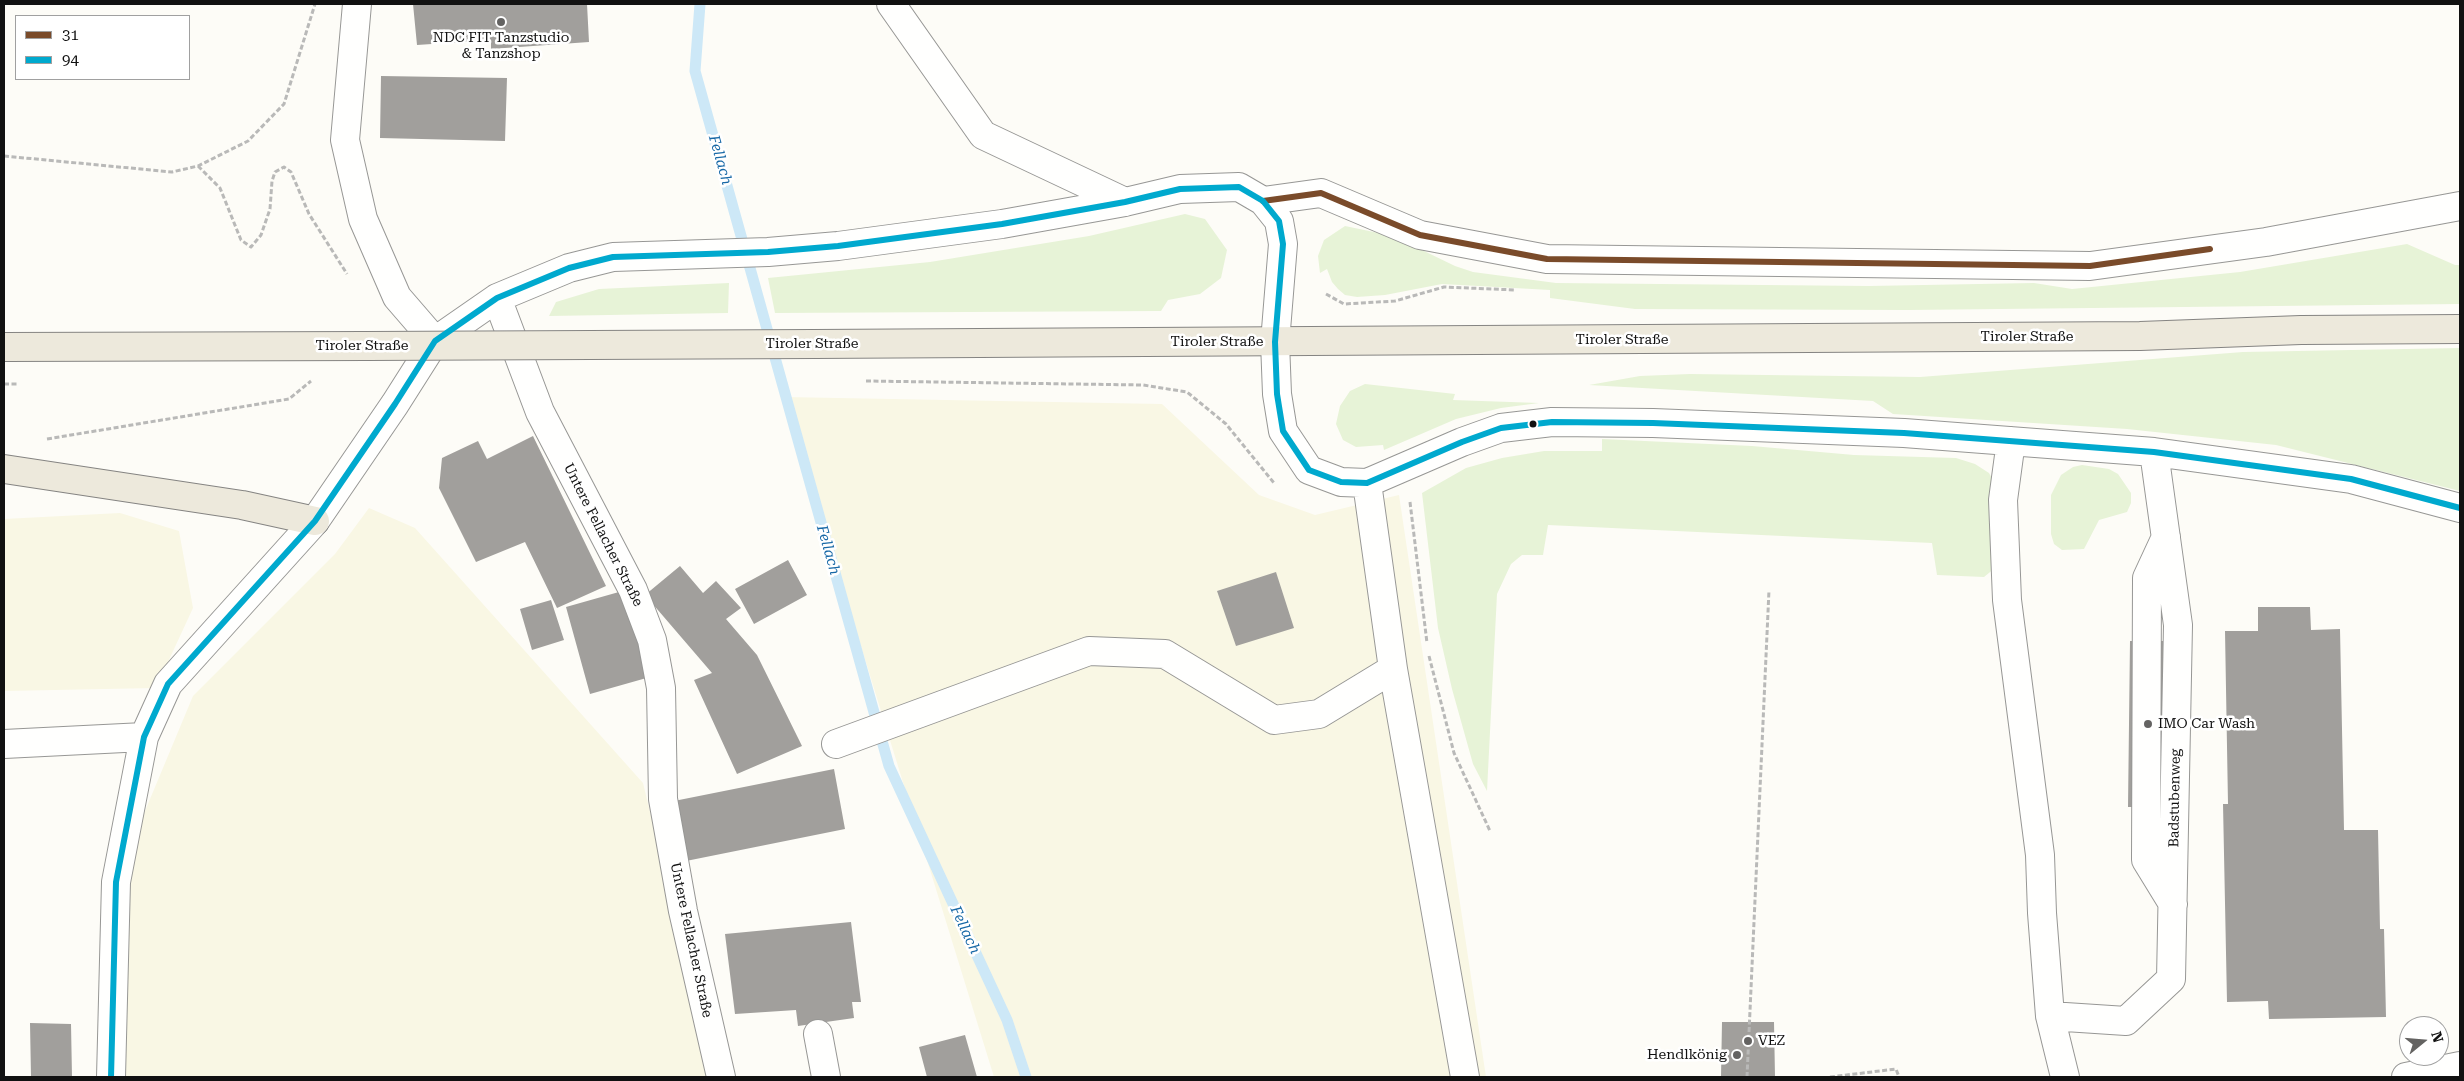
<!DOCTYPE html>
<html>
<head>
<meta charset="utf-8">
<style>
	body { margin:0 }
	#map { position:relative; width:2464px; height:1081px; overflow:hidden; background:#fdfcf7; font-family:"Roboto Serif",serif }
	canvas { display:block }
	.frame { position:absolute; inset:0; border:5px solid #111; pointer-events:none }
	.legend { position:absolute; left:15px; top:15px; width:175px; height:65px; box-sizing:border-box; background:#fff; border:1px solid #a0a0a0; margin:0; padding:6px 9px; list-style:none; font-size:15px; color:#111 }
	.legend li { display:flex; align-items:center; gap:10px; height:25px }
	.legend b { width:25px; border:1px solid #a0a0a0 }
	.north { position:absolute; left:2399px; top:1016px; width:50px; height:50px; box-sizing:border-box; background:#fff; border:1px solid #a0a0a0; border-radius:50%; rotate:73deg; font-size:14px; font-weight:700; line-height:20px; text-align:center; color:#111 }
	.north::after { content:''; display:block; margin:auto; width:18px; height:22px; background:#646362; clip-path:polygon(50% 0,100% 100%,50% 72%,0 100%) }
</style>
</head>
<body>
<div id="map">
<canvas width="2464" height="1081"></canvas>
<div class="frame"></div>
<ul class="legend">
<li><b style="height:6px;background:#7a4b2a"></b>31</li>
<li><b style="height:6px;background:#00a9ce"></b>94</li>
</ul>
<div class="north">N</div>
</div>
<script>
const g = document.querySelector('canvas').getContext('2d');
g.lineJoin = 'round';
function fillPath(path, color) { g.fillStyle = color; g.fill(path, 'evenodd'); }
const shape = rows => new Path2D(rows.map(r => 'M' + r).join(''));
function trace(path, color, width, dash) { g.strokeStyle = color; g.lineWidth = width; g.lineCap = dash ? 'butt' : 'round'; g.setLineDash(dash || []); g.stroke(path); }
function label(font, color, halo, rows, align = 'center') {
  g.font = font + ' "Roboto Serif",serif'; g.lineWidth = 5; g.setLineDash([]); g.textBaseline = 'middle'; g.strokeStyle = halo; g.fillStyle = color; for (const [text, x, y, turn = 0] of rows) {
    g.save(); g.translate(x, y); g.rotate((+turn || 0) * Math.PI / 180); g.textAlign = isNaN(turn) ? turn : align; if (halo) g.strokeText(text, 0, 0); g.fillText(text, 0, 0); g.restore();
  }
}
fillPath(shape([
	[784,397,1162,404,1259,495,1315,515,1399,495,1486,1077,994,1077],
	[369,508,415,528,643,783,715,1077,109,1077,115,883,193,696,335,554],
	[120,513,179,531,193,608,156,688,4,691,4,519]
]), '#f9f7e4');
fillPath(shape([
	[1185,214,1205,219,1227,250,1221,278,1200,294,1168,300,1161,311,775,313,768,278,930,262,1089,236],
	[1345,226,1393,236,1455,266,1473,272,1556,283,1869,286,2034,283,2072,289,2240,272,2407,244,2455,265,2460,265,2460,304,1908,310,1635,309,1550,298,1550,290,1442,284,1385,295,1357,297,1345,295,1338,289,1332,282,1327,269,1320,273,1318,256,1324,240],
	[729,283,728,313,549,316,556,302,599,289],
	[2460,348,2460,491,2276,445,2127,429,1893,414,1873,401,1589,385,1640,376,1690,374,1920,377,2243,352],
	[1365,384,1455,394,1453,400,1539,403,1501,408,1456,419,1384,450,1383,445,1356,447,1343,440,1336,424,1340,406,1350,391],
	[1602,439,1752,446,1854,455,1956,458,1975,464,1989,473,1995,484,1995,568,1984,577,1937,575,1932,543,1548,525,1543,555,1522,555,1511,564,1497,594,1487,791,1473,764,1452,689,1438,628,1422,493,1466,468,1502,458,1544,451,1602,451],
	[2082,465,2109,469,2118,474,2131,493,2131,503,2127,512,2099,520,2084,549,2062,550,2054,544,2051,534,2051,495,2061,475,2073,467]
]), '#e7f3d7');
trace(shape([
	[700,4,695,71,889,766,1007,1020,1026,1077]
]), '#cde8f7', 11);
fillPath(shape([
	[413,4,587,4,589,42,491,49,491,40,417,45],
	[381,76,507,78,505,141,380,138],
	[533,436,606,586,557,608,525,542,476,562,439,488,442,458,478,441,487,459],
	[788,560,807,595,754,624,735,589],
	[680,566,703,593,716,581,741,608,726,619,757,655,802,746,737,774,694,680,712,673,645,595],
	[1276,572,1294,628,1236,646,1217,591],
	[626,590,650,677,590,694,566,607],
	[551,600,564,640,532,650,520,609],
	[2258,607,2310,607,2311,630,2340,629,2344,830,2378,830,2380,929,2384,929,2386,1017,2269,1019,2268,1001,2227,1002,2223,804,2228,804,2225,631,2258,631],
	[2130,641,2167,641,2166,807,2128,807],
	[834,769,845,829,681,862,669,802],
	[851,922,861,1002,852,1002,854,1018,798,1026,796,1010,735,1014,725,934],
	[1722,1022,1774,1022,1775,1077,1721,1077],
	[30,1023,71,1024,72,1077,31,1077],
	[965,1035,977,1077,927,1077,919,1047]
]), '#a19f9c');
const minor = shape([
	[357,4,345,140,363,219,397,297,435,341],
	[891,4,983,135,1125,202],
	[1263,201,1321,193,1420,235,1547,259,2090,266,2266,242,2460,206],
	[497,298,540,412,633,590,652,640,661,688,663,799,683,911,721,1077],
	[2011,441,2003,500,2007,600,2040,855,2042,913,2050,1016,2065,1077],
	[1367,483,1393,669,1465,1077],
	[2166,537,2147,578,2146,860,2173,904],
	[4,744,144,737],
	[836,744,1089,651,1165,654,1274,720,1319,714,1393,669],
	[2050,1016,2126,1021,2171,979,2178,625,2154,452],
	[818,1034,826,1077],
	[111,1077,116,882,144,737,168,684,315,521,395,404,435,341,497,298,569,268,613,257,768,252,838,246,1002,224,1125,202,1180,189,1239,187,1263,201,1279,221,1283,244,1275,342,1277,394,1283,431,1309,470,1341,482,1367,483,1462,442,1501,428,1552,422,1653,423,1904,433,2154,452,2351,479,2460,508],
	[2406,1077,2460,1066]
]);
const major = shape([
	[814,344,2140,336,2301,330,2460,329],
	[4,347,367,346],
	[4,469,242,505,315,521]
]);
trace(minor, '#979795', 30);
trace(major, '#858482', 30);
trace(shape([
	[4,156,172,172,198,166,248,141,284,104,315,4],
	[198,166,220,188,241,240,251,247,261,235,270,209,272,181,275,172,284,167,291,172,309,214,347,274],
	[1326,294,1344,304,1395,301,1444,287,1516,290],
	[866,381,1143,385,1187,392,1226,424,1274,483],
	[4,384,18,384],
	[47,439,289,399,311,381],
	[1410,502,1427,643],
	[1429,656,1454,753,1490,831],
	[1747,1077,1769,590],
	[1830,1077,1896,1069,1899,1077]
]), '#b9b9b8', 3, [5, 2.5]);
trace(minor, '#fffffe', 28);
trace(major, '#ede9dc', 28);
const majorBridge = shape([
	[367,346,814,344]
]);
trace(majorBridge, '#858482', 30, []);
trace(majorBridge, '#ede9dc', 28);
trace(shape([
	[1263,201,1321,193,1420,235,1547,259,2090,266,2210,249]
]), '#7a4b2a', 6);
trace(shape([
	[111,1077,116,882,144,737,168,684,315,521,395,404,435,341,497,298,569,268,613,257,768,252,838,246,1002,224,1125,202,1180,189,1239,187,1263,201,1279,221,1283,244,1275,342,1277,394,1283,431,1309,470,1341,482,1367,483,1462,442,1501,428,1552,422,1653,423,1904,433,2154,452,2351,479,2460,508]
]), '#00a9ce', 6);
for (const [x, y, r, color] of [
	[501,22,5,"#646362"],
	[1533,424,4.5,"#111"],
	[2148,724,5,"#646362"],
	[1748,1041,5,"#646362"],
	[1737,1055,5,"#646362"]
]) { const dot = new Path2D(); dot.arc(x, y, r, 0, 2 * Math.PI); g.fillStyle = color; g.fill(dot); trace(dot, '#fff', 2); }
label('14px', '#111', '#fff', [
	["NDC FIT Tanzstudio",501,38,"center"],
	["& Tanzshop",501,54,"center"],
	["IMO Car Wash",2158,724],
	["VEZ",1758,1041],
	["Hendlkönig",1727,1055,"right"]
], 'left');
label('14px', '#111', '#fff', [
	["Tiroler Straße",2027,337],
	["Tiroler Straße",1622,340],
	["Tiroler Straße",1217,342],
	["Tiroler Straße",812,344],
	["Tiroler Straße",362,346],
	["Untere Fellacher Straße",603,535,63],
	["Badstubenweg",2175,798,-89],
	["Untere Fellacher Straße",691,940,78]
]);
label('italic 15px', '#1768a6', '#fff', [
	["Fellach",720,160,74],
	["Fellach",828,550,74],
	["Fellach",965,930,65]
]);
</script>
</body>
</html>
